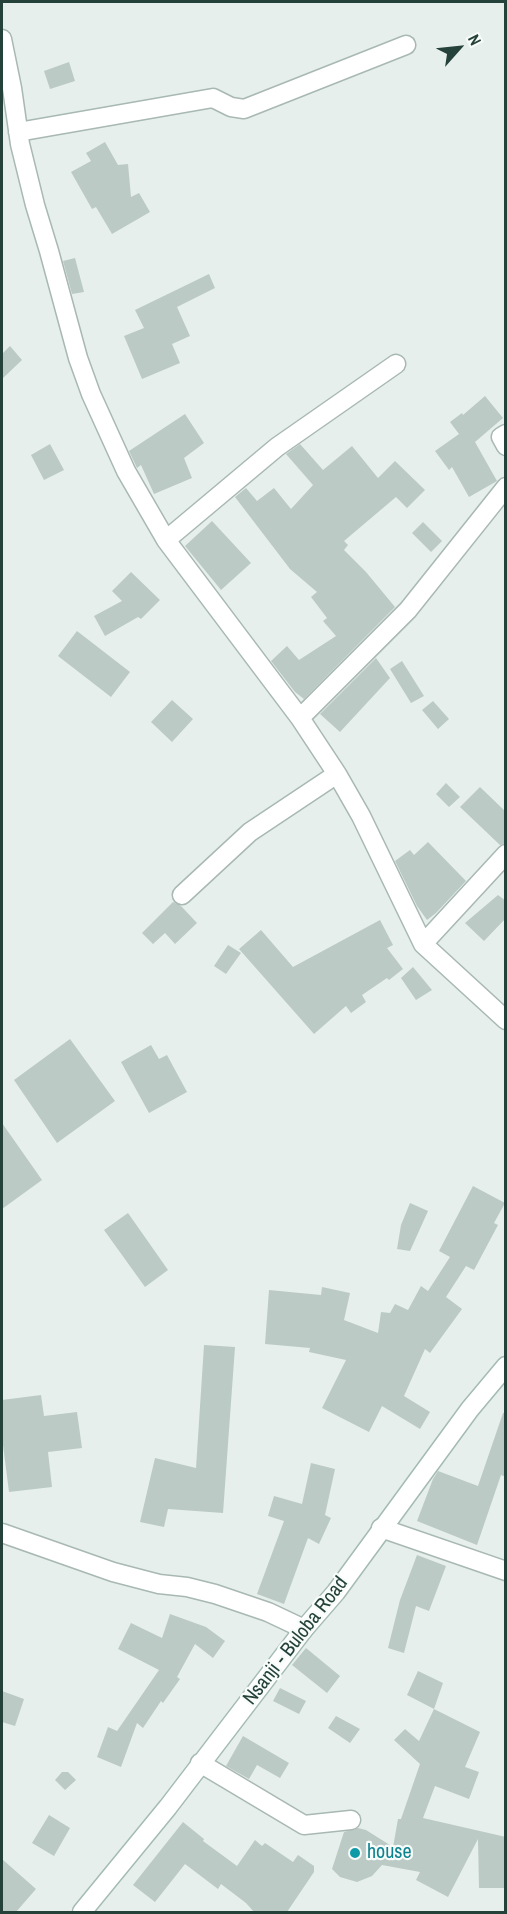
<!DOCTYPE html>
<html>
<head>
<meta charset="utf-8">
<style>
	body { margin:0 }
	#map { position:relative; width:507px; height:1914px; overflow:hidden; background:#e6efeb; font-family:"Archivo Narrow",sans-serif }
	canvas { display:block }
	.frame { position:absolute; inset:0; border:3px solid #24423a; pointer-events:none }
	.north { position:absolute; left:429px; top:18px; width:60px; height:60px; -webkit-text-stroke:4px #f7fbf9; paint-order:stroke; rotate:63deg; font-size:16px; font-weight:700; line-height:24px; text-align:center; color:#24423a }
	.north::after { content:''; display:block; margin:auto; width:21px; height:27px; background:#24423a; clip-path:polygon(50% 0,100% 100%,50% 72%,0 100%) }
</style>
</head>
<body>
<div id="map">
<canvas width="507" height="1914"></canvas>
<div class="frame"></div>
<div class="north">N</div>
</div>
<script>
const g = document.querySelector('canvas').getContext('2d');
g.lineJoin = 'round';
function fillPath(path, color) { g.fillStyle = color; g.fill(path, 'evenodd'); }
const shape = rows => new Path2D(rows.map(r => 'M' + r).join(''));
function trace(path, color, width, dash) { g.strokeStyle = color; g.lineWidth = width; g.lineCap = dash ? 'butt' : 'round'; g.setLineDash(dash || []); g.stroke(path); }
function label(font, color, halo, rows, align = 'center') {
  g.font = font + ' "Archivo Narrow",sans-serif'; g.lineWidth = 4.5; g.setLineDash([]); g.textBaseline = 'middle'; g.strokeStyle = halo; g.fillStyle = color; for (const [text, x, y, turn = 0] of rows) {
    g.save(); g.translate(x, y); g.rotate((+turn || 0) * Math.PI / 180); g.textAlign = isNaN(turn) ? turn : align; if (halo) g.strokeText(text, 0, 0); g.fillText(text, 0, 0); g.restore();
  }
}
fillPath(shape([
	[69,62,75,81,50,89,44,71],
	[105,142,118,165,128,164,131,197,139,193,150,212,112,234,96,207,92,209,71,172,91,161,86,153],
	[75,258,84,292,72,294,63,261],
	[209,274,215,288,177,307,190,336,172,344,180,363,142,379,124,336,144,328,135,310],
	[10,346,22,360,2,379,2,354],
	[485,396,503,418,475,442,497,481,469,497,452,467,449,470,435,451,459,434,450,422,462,413,463,415],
	[185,414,204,443,184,458,192,478,154,494,141,465,137,468,129,451],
	[50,444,64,470,44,480,31,455],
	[300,444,323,470,352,446,378,478,395,461,425,490,407,508,396,497,344,541,348,545,344,550,366,572,395,607,304,699,295,692,271,661,287,646,299,660,336,636,323,621,327,618,311,597,317,592,290,569,235,497,246,488,257,501,274,488,291,509,313,485,286,454],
	[212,521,251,563,221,590,185,546],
	[423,522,442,541,431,552,412,533],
	[131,572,160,600,141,619,138,617,105,636,94,616,122,601,112,591],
	[77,631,130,672,111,697,58,656],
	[376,658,390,678,340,732,320,714],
	[402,661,424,696,411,703,390,669],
	[172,700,193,719,172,742,151,722],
	[433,701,449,719,438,729,422,710],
	[446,783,460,797,449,807,436,794],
	[480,787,506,812,506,843,500,845,460,807],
	[428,842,466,881,436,913,427,920,417,906,395,861,410,850,414,855],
	[498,895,506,901,506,918,484,941,465,923],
	[173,902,181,906,197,923,175,944,165,933,153,944,142,933],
	[380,920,393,945,387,948,403,969,389,980,387,978,362,995,366,1002,351,1013,346,1006,314,1034,239,949,261,930,293,967],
	[228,945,241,953,226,974,214,966],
	[413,967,432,990,416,1000,401,978],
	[70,1039,115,1101,57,1143,14,1080],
	[151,1045,159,1059,167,1055,187,1092,149,1113,121,1062],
	[2,1123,42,1180,2,1209],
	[473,1186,505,1203,494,1223,498,1225,474,1270,466,1266,446,1297,462,1309,430,1353,425,1349,404,1396,430,1412,420,1429,382,1406,369,1432,322,1408,346,1360,309,1352,310,1348,265,1344,269,1290,321,1295,322,1287,350,1293,344,1320,378,1333,381,1312,390,1313,395,1304,408,1310,421,1286,428,1291,450,1257,439,1251],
	[410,1203,428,1211,410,1251,397,1249,401,1225],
	[128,1213,168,1270,145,1287,104,1230],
	[204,1345,235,1347,223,1513,168,1509,164,1527,140,1522,155,1458,196,1468],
	[41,1395,44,1416,77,1412,82,1448,48,1452,52,1487,9,1492,2,1437,2,1400],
	[503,1413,506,1413,506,1477,501,1475,477,1545,417,1521,433,1479,438,1471,478,1486],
	[311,1463,335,1469,325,1515,331,1518,319,1544,308,1538,284,1604,257,1594,284,1521,268,1516,274,1496,302,1504],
	[417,1555,446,1566,429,1611,416,1606,404,1653,388,1648,400,1600],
	[170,1614,206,1627,225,1641,213,1658,195,1644,177,1677,180,1679,163,1703,161,1701,143,1728,137,1723,121,1767,97,1757,108,1727,117,1731,159,1670,118,1649,131,1623,162,1638],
	[306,1648,340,1676,327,1693,292,1665],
	[418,1671,443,1683,434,1709,407,1695],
	[280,1688,306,1701,299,1714,273,1701],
	[2,1691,24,1699,15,1726,2,1722],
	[434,1709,480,1732,465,1767,479,1772,469,1799,435,1786,423,1818,506,1837,506,1888,479,1888,478,1839,448,1897,416,1880,420,1872,382,1865,372,1876,357,1882,340,1877,332,1869,344,1832,358,1828,366,1830,393,1847,398,1819,401,1819,420,1764,394,1740,405,1729,419,1741],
	[336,1716,360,1729,350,1743,328,1728],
	[243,1736,289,1763,280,1778,257,1765,249,1779,226,1766],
	[62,1772,68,1772,76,1780,65,1790,55,1780],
	[49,1815,70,1828,54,1856,32,1843],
	[183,1822,204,1839,203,1841,237,1866,255,1840,262,1846,265,1843,293,1862,298,1855,314,1866,314,1872,287,1912,254,1912,246,1903,221,1884,218,1889,185,1864,155,1902,133,1885],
	[2,1859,36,1889,16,1912,2,1912]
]), '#bbcac4');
const street = shape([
	[2,39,12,88,20,144,35,205,49,251,78,358,91,394,126,471,166,540,300,718,337,774,361,816,423,944,506,1020],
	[18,132,213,98,231,107,244,109,406,45],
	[506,434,501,437,506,446],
	[166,540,277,447,396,364],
	[300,718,408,610,506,487],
	[182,895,250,832,337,774],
	[423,944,506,854],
	[381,1528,506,1571],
	[2,1533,113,1572,159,1584,187,1587,215,1594,268,1612,304,1629],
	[200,1763,304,1825,351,1820]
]);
const secondary = shape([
	[82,1912,168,1807,304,1629,336,1592,470,1409,506,1366]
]);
trace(street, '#a8b8b2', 21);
trace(secondary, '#a4bbb3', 21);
trace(street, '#fff', 18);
trace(secondary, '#fff', 18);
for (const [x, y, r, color] of [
	[355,1853,6,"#0f9aa8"]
]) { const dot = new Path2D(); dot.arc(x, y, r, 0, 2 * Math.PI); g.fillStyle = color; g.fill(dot); trace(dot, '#f7fbf9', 2); }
label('20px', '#24423a', '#f7fbf9', [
	["Nsanji - Buloba Road",296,1641,-52]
]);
label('20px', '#0d838f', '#f7fbf9', [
	["house",367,1853]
], 'left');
</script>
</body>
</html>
